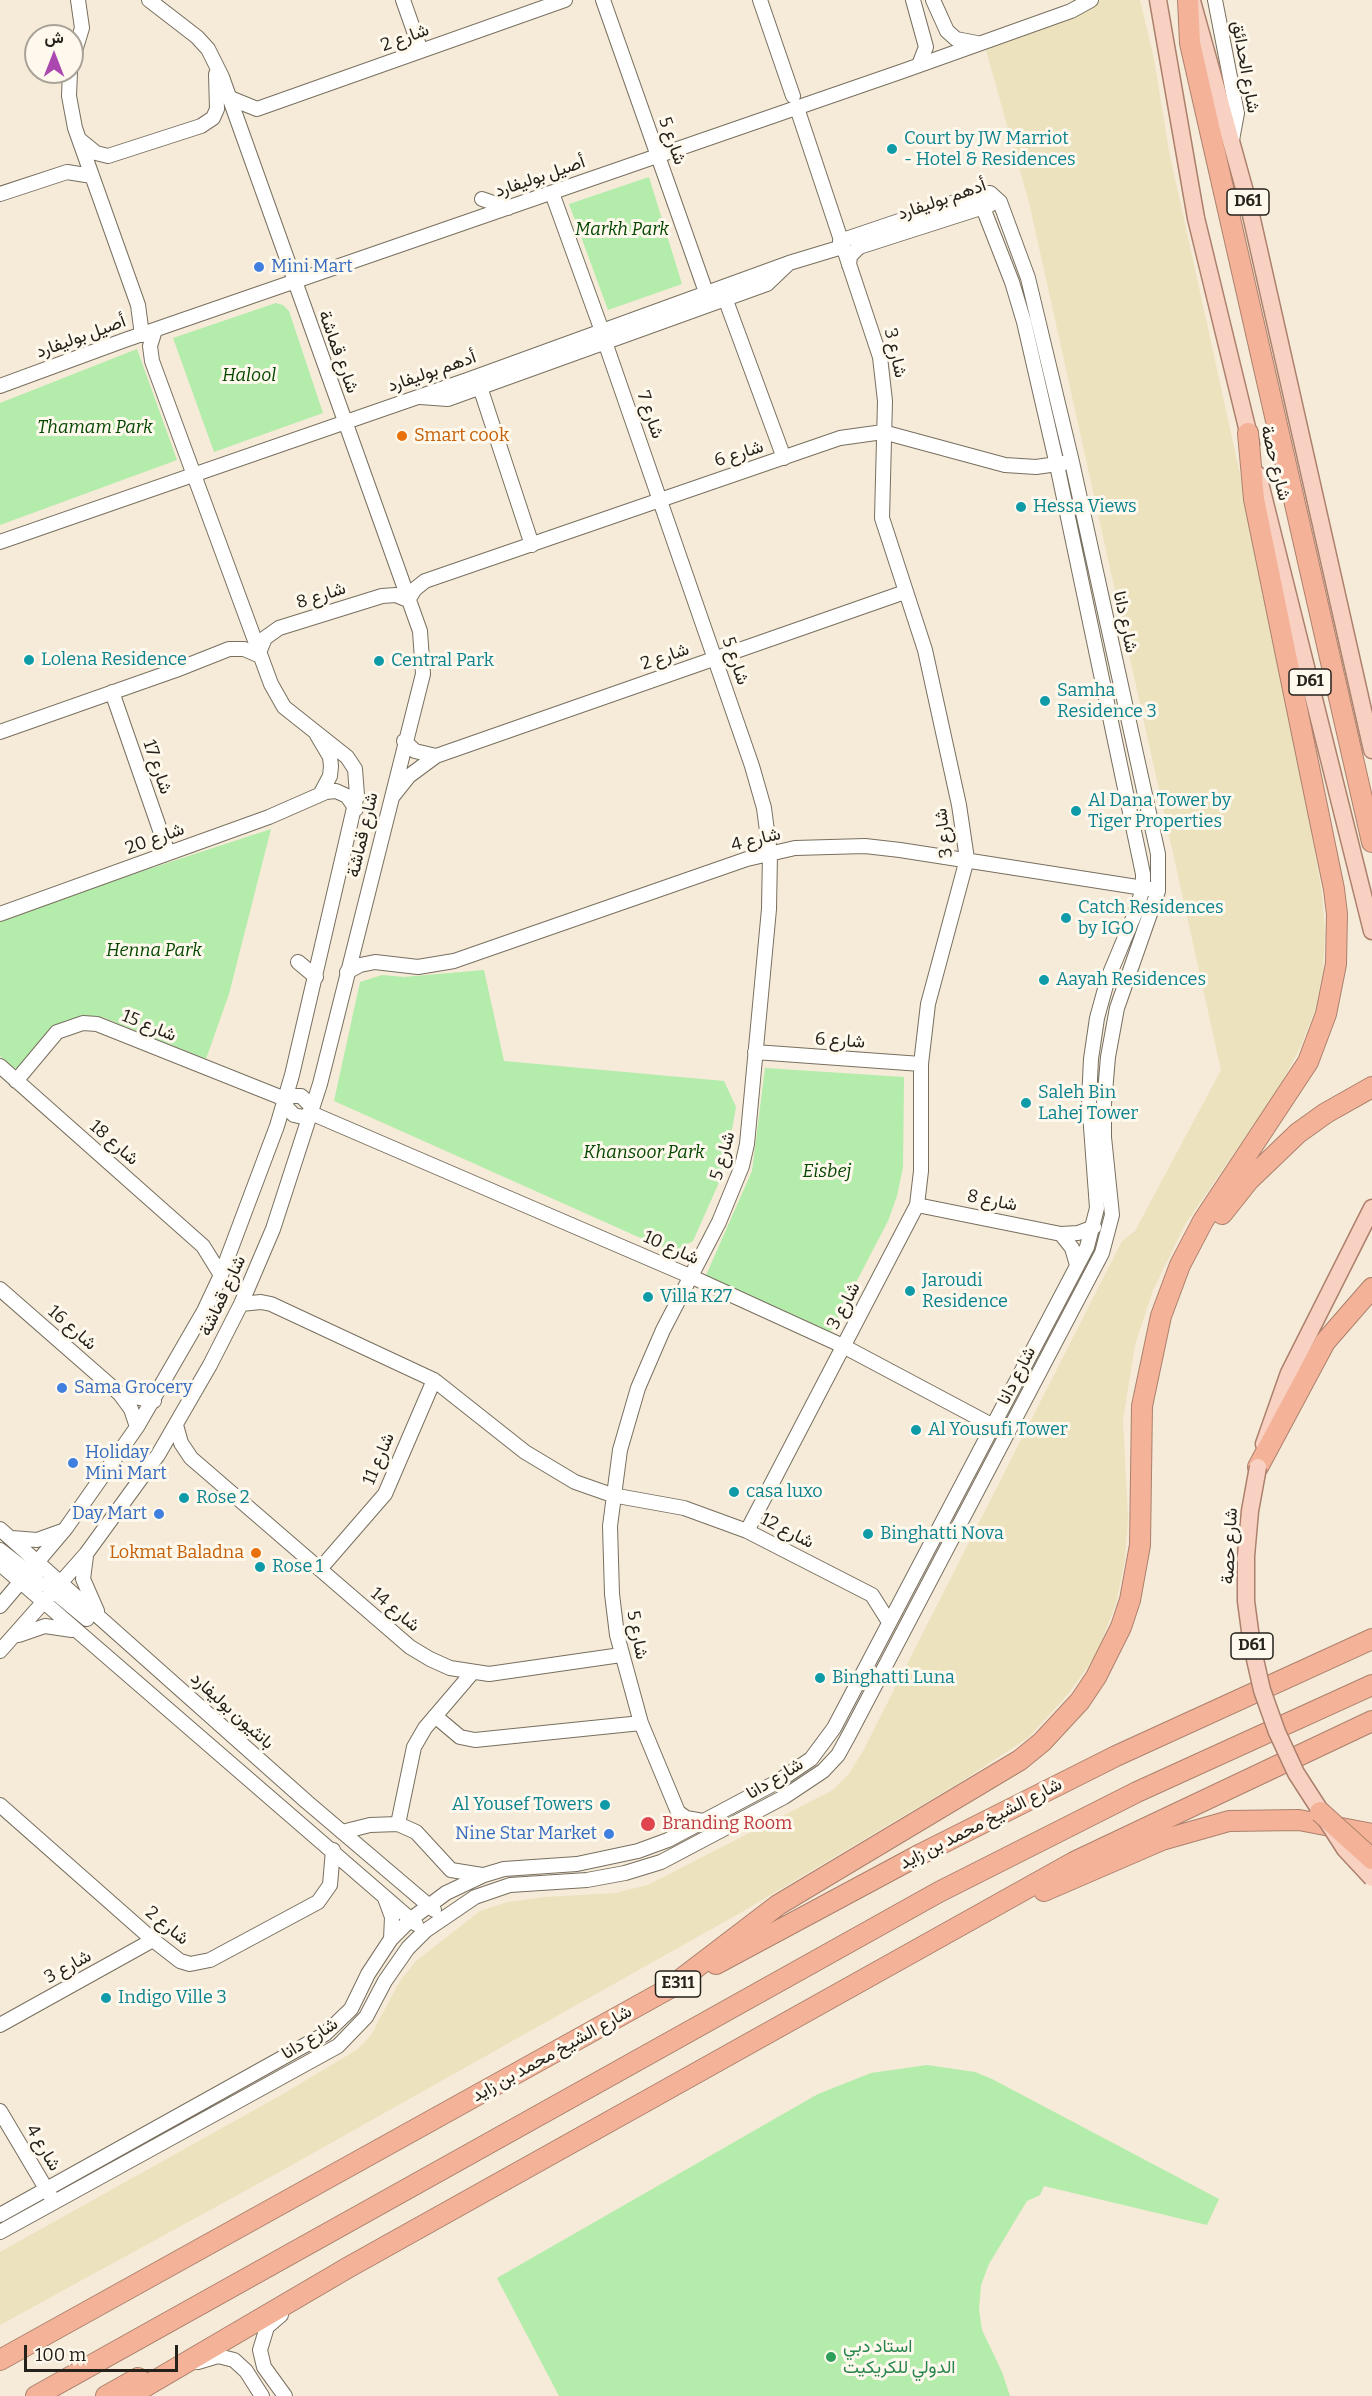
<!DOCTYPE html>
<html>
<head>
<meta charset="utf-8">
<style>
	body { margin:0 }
	#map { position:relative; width:1372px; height:2396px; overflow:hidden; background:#f5ebd8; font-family:Bitter,Vazirmatn,serif }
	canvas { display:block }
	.north { position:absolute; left:24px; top:24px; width:60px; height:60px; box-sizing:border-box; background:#fff8ed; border:2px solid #a8a299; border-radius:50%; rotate:0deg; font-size:16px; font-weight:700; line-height:24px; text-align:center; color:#25211b }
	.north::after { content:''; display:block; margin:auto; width:21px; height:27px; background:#aa48af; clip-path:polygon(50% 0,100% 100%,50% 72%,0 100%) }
	.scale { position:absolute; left:24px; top:2345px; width:154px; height:27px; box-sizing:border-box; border:3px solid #25211b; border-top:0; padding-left:8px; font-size:18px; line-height:21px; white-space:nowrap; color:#25211b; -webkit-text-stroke:4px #fff8ed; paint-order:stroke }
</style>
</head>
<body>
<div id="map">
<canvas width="1372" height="2396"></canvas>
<div class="north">ش</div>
<div class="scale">100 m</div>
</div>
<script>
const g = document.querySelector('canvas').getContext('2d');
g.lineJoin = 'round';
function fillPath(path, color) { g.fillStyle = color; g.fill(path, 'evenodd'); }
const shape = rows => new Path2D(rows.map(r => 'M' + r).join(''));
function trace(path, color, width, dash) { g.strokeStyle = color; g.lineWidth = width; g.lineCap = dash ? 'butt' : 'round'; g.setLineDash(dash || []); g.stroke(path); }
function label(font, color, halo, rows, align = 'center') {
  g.font = font + ' Bitter,Vazirmatn,serif'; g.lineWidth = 6; g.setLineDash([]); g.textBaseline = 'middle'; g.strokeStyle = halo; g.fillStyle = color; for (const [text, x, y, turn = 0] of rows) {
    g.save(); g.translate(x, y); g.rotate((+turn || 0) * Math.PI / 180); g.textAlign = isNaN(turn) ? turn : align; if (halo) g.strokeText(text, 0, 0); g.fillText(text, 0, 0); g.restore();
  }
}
fillPath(shape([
	[649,177,682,284,608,310,569,204],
	[276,303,283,305,289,311,323,413,214,452,173,338],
	[137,349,177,460,0,525,0,403],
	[271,829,229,994,206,1059,102,1017,66,1020,46,1038,24,1066,13,1069,0,1056,0,922,100,885],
	[484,970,504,1061,724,1081,736,1107,725,1169,693,1241,672,1252,334,1101,360,982,382,975,404,977],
	[765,1068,904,1077,903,1167,897,1196,888,1221,826,1340,703,1282,752,1171],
	[927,2065,975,2072,992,2079,1219,2199,1207,2225,1044,2186,1040,2195,1027,2201,1019,2214,989,2264,981,2285,979,2309,982,2330,1002,2372,1010,2396,559,2396,497,2278,818,2094,871,2073]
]), '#b3ecab');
fillPath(shape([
	[1101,0,1140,0,1154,59,1169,151,1276,638,1322,893,1325,934,1323,971,1315,1010,1300,1048,1277,1091,1186,1223,1153,1290,1135,1345,1123,1420,1128,1519,1125,1559,1116,1604,1096,1655,1069,1693,1029,1737,959,1783,740,1913,274,2175,0,2325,0,2252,283,2094,358,2049,371,2035,400,1981,416,1961,480,1911,508,1902,545,1897,615,1893,648,1885,833,1790,849,1774,864,1749,1122,1241,1135,1231,1221,1070,1029,202,985,47,1067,19]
]), '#ece2bd');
const minor = shape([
	[403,0,421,51],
	[603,0,707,295],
	[760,0,793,96],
	[913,0,926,47,919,65],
	[933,0,947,31,956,39,977,43],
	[1215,0,1237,113,1232,140],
	[72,61,82,28,78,0],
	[70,72,69,96,75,128,138,305,142,335],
	[230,98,257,109,565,0],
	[80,140,96,153,108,156,201,126,213,118,217,109,216,74],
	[552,193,602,331],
	[0,194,67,172,92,176],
	[482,199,508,208],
	[849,265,850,256,859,247,990,205],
	[725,298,784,458],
	[605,342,752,766,764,808,770,854,769,909,747,1144,742,1166,719,1222,663,1330,638,1388,620,1450,610,1526,612,1594,617,1635,641,1723,678,1812,686,1818,703,1821],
	[0,386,125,340,903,71,1071,11,1091,0],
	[480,387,532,545],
	[420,397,448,399,767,284,787,265],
	[0,542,467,380,789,263,842,247],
	[112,692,168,853],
	[0,732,176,670,229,649,244,649,258,655,265,638,279,628,382,596,396,595,408,600,415,589,425,581,840,438,883,432,1005,465,1036,467,1064,463],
	[317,735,330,757,331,766,330,776,321,793],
	[404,741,415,751,436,756],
	[393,796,409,776,436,756,905,592],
	[0,914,269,817,326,792,336,791,347,796,356,809],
	[298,962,316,977],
	[347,972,360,965,375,962,418,967,454,961,747,859,795,848,865,846,900,850,1150,889],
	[755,1052,921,1064],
	[0,1066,203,1246,221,1275],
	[16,1081,57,1032,83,1023,97,1024,285,1099],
	[285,1099,292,1096,301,1096,310,1105,311,1113],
	[285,1099,287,1108,294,1115,303,1117,311,1113],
	[311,1113,692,1277,843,1346,999,1429],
	[917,1205,1061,1234,1078,1233,1094,1227],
	[1061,1234,1072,1248,1077,1265],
	[0,1289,120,1394,131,1409,137,1427],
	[241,1304,261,1302,271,1304,434,1380,525,1452,575,1482,612,1495,684,1508,747,1531,872,1595,889,1622],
	[120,1394,154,1401],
	[176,1425,181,1443,191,1458,410,1647,430,1659,450,1668,489,1674,621,1655],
	[0,1529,307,1802,434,1910],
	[747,1531,917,1205,921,1171,921,1064,928,1004,967,859,959,805,925,650,882,518,885,401,880,357,797,108],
	[12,1538,37,1540,62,1531],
	[0,1550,36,1578],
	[86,1556,83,1579,97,1611],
	[0,1564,416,1924],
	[320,1569,385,1494,434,1380],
	[21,1583,29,1581,46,1585,87,1619],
	[0,1606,66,1528,137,1427,204,1311,221,1275,277,1126,292,1075,357,795,355,769,347,757,284,707,271,684,152,361,150,346,155,330],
	[19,1635,45,1626,72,1630],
	[0,1651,86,1554,158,1455,210,1365,241,1304,273,1229,320,1084,423,674,420,631,222,77,208,49,197,37,149,0],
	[435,1716,460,1737,475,1740,641,1723],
	[0,1805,153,1940,180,1961,190,1964,210,1960,318,1902,330,1885,333,1850],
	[398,1824,414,1747,425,1728,472,1673],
	[342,1832,370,1825,398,1824,416,1832,451,1870,482,1875],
	[385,1898,392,1917,391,1939],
	[0,2025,153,1940],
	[0,2111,51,2197],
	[0,2215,325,2034,351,2009,368,1974,391,1939,411,1919,446,1893,484,1875,504,1869,577,1864,638,1851,668,1840,777,1782,811,1759,834,1728,1087,1247,1097,1208,1089,1100,1091,1059,1097,1018,1108,978,1136,911,1143,888,1143,874,1057,465,1024,322,1012,282,978,195],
	[0,2232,338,2046,366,2017,385,1981,408,1948,425,1931,475,1897,510,1885,587,1880,625,1873,661,1862,784,1797,823,1771,838,1755,849,1735,1102,1253,1112,1215,1104,1137,1104,1104,1108,1057,1117,1008,1158,891,1158,854,1072,462,1028,278,1000,202,990,193,982,193,840,241],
	[281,2315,267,2327,260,2350,264,2367,285,2396],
	[198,2362,218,2356,234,2360,246,2371,262,2396]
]);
const major = shape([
	[1158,0,1196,218,1251,444],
	[1192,1,1249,206,1372,750],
	[1258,475,1372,931],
	[1264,1444,1289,1373,1372,1208]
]);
const highway = shape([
	[1188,0,1190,43,1372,842],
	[1222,1214,1249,1180,1298,1133,1326,1113,1372,1087],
	[1258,1467,1325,1342,1372,1288],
	[1044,1891,1162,1840,1229,1821,1299,1820,1372,1834],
	[716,1964,921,1854,1116,1756,1372,1639],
	[668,1989,778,1905,1020,1760,1042,1742,1080,1701,1096,1677,1121,1627,1130,1600,1140,1545,1142,1406,1161,1316,1180,1265,1203,1221,1308,1062,1326,1014,1336,964,1337,914,1334,889,1254,499,1248,433],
	[0,2360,679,1983],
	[36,2396,939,1892,1137,1792,1372,1685],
	[106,2396,138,2378],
	[129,2396,349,2267,1074,1862,1372,1721]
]);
trace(minor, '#786f5f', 16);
trace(major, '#ac806d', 19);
trace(highway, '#ac806d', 22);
trace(minor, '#fff', 14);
trace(major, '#f8d1c2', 16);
trace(highway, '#f4b399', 20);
const majorBridge = shape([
	[1258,1467,1250,1511,1246,1556,1246,1601,1252,1646,1262,1690,1277,1732,1296,1773,1345,1849,1372,1878]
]);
const highwayBridge = shape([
	[1320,1812,1372,1859]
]);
trace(majorBridge, '#ac806d', 19, []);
trace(highwayBridge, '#ac806d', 22, []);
trace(majorBridge, '#f8d1c2', 16);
trace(highwayBridge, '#f4b399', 20);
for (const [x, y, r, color] of [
	[892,149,6,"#0f9aa8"],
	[259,267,6,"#3f7fe0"],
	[402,436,6,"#e8710a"],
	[1021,507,6,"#0f9aa8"],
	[29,660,6,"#0f9aa8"],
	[379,661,6,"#0f9aa8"],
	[1045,701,6,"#0f9aa8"],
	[1076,811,6,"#0f9aa8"],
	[1066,918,6,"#0f9aa8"],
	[1044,980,6,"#0f9aa8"],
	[1026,1103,6,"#0f9aa8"],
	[910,1291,6,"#0f9aa8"],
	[648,1297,6,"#0f9aa8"],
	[62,1388,6,"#3f7fe0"],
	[916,1430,6,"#0f9aa8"],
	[73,1463,6,"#3f7fe0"],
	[734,1492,6,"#0f9aa8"],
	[184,1498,6,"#0f9aa8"],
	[159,1514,6,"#3f7fe0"],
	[868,1534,6,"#0f9aa8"],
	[256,1553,6,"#e8710a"],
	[260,1567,6,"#0f9aa8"],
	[820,1678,6,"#0f9aa8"],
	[605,1805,6,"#0f9aa8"],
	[648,1824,8,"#e0444e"],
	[609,1834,6,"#3f7fe0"],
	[106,1998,6,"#0f9aa8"],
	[831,2357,6,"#2e9e5b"]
]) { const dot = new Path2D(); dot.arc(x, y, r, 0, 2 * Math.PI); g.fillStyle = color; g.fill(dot); trace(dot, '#fff8ed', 2); }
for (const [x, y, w] of [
	[1248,202,42],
	[1310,682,42],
	[1252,1646,42],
	[678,1984,45]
]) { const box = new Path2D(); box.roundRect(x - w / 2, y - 13, w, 26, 4.5); g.fillStyle = '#fff8ed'; g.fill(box); trace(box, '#25211b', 1.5); }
label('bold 16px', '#25211b', null, [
	["D61",1248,202],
	["D61",1310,682],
	["D61",1252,1646],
	["E311",678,1984]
]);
label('18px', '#25211b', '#fff8ed', [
	["شارع 2",405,38,-20],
	["شارع الحدائق",1245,67,80],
	["شارع 5",672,141,70],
	["أصيل بوليفارد",540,177,-19],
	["أدهم بوليفارد",942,200,-19],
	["أصيل بوليفارد",81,337,-20],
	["شارع قماشة",338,352,70],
	["شارع 3",895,353,77],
	["أدهم بوليفارد",432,372,-19],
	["شارع 7",650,415,71],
	["شارع 6",739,454,-18],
	["شارع حصة",1275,463,76],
	["شارع 8",321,596,-18],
	["شارع دانا",1125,622,78],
	["شارع 2",665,657,-19],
	["شارع 5",735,661,71],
	["شارع 17",157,767,71],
	["شارع 3",944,833,-97],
	["شارع قماشة",363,835,-77],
	["شارع 20",155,839,-20],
	["شارع 4",756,840,-14],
	["شارع 15",149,1026,22],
	["شارع 6",840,1041,4],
	["شارع 18",114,1143,41],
	["شارع 5",723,1156,-74],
	["شارع 8",992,1201,11],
	["شارع 10",671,1248,24],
	["شارع قماشة",223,1296,-65],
	["شارع 3",844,1306,-62],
	["شارع 16",72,1328,41],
	["شارع دانا",1017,1376,-63],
	["شارع 11",379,1459,-67],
	["شارع 12",787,1531,27],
	["شارع حصة",1230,1546,-87],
	["شارع 14",395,1610,40],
	["شارع 5",637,1635,79],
	["بانثيون بوليفارد",232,1711,42],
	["شارع دانا",775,1779,-31],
	["شارع الشيخ محمد بن زايد",981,1824,-27],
	["شارع 2",167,1926,39],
	["شارع 3",68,1967,-29],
	["شارع دانا",310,2039,-32],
	["شارع الشيخ محمد بن زايد",552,2054,-29],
	["شارع 4",43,2148,59]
]);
label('18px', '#0d838f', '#fff8ed', [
	["Court by JW Marriot",904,139],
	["- Hotel & Residences",904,160],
	["Hessa Views",1033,507],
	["Lolena Residence",41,660],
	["Central Park",391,661],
	["Samha",1057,691],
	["Residence 3",1057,712],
	["Al Dana Tower by",1088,801],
	["Tiger Properties",1088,822],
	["Catch Residences",1078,908],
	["by IGO",1078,929],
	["Aayah Residences",1056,980],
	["Saleh Bin",1038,1093],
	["Lahej Tower",1038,1114],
	["Jaroudi",922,1281],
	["Residence",922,1302],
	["Villa K27",660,1297],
	["Al Yousufi Tower",928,1430],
	["casa luxo",746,1492],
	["Rose 2",196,1498],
	["Binghatti Nova",880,1534],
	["Rose 1",272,1567],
	["Binghatti Luna",832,1678],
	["Al Yousef Towers",593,1805,"right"],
	["Indigo Ville 3",118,1998]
], 'left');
label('italic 18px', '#044800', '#fff8ed', [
	["Markh Park",622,230],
	["Halool",249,376],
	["Thamam Park",95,428],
	["Henna Park",154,951],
	["Khansoor Park",644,1153],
	["Eisbej",827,1172]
]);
label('18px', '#366cbe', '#fff8ed', [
	["Mini Mart",271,267],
	["Sama Grocery",74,1388],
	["Holiday",85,1453],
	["Mini Mart",85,1474],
	["Day Mart",147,1514,"right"],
	["Nine Star Market",597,1834,"right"]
], 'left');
label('18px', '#c56008', '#fff8ed', [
	["Smart cook",414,436],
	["Lokmat Baladna",244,1553,"right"]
], 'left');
label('18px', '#be3a42', '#fff8ed', [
	["Branding Room",662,1824]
], 'left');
label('18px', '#27864d', '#fff8ed', [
	["استاد دبي",843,2347],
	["الدولي للكريكيت",843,2368]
], 'left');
</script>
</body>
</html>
